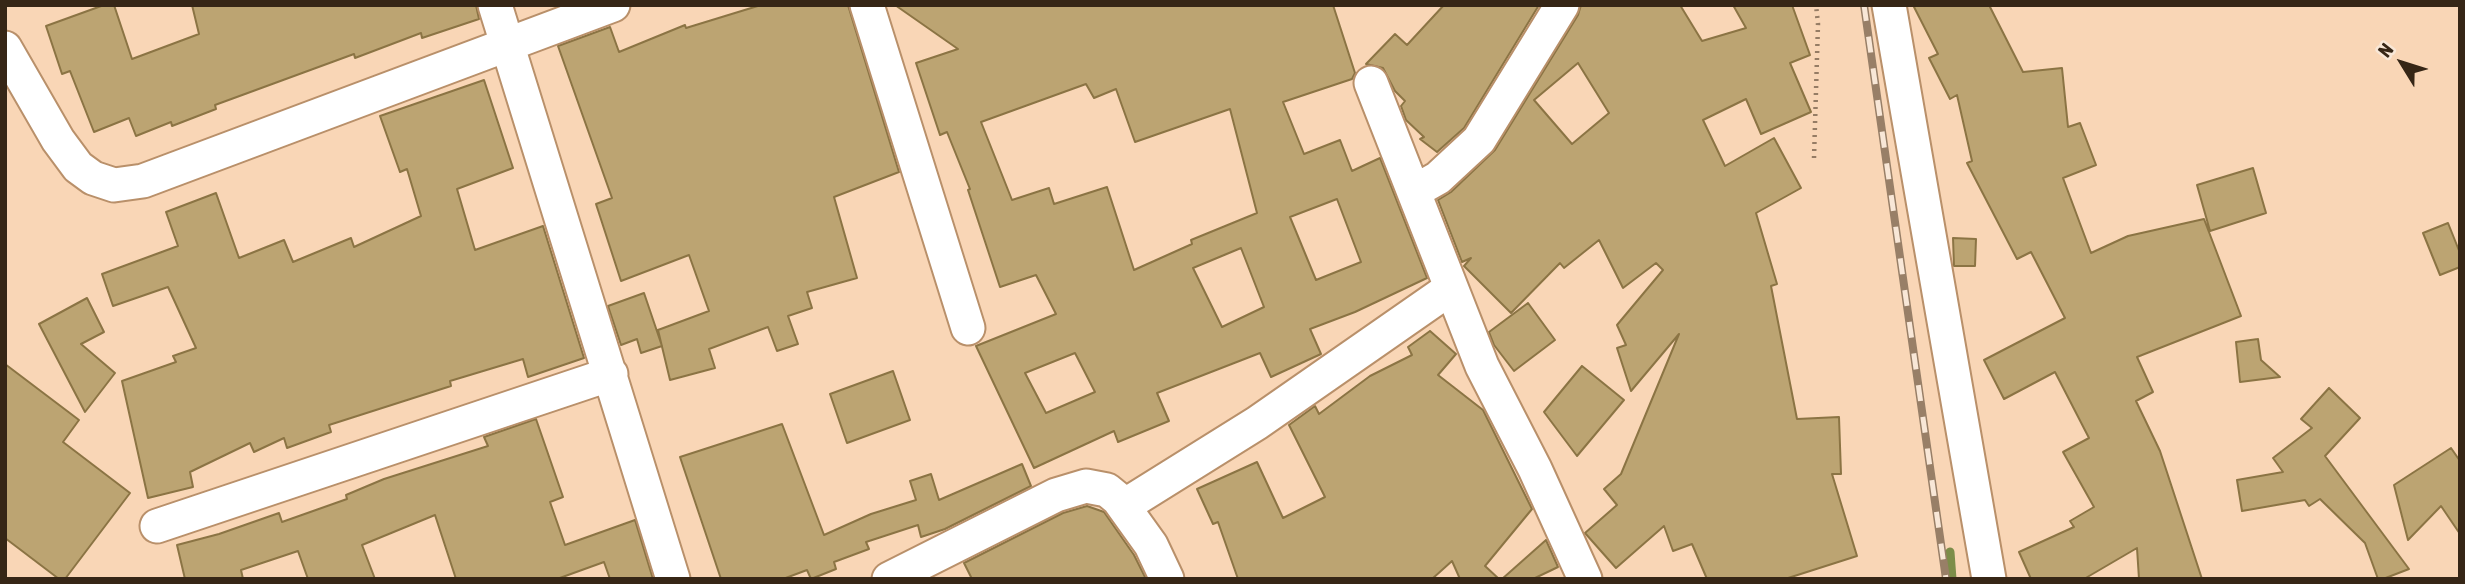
<!DOCTYPE html>
<html>
<head>
<meta charset="utf-8">
<style>
	body { margin:0 }
	#map { position:relative; width:2465px; height:584px; overflow:hidden; background:#f9d6b6; font-family:"Asap Condensed",sans-serif }
	canvas { display:block }
	.frame { position:absolute; inset:0; border:7px solid #362616; pointer-events:none }
	.north { position:absolute; left:2367px; top:28px; width:70px; height:70px; -webkit-text-stroke:5px #f8e7d7; paint-order:stroke; rotate:308deg; font-size:19px; font-weight:700; line-height:28px; text-align:center; color:#362616 }
	.north::after { content:''; display:block; margin:auto; width:24px; height:32px; background:#362616; clip-path:polygon(50% 0,100% 100%,50% 72%,0 100%) }
</style>
</head>
<body>
<div id="map">
<canvas width="2465" height="584"></canvas>
<div class="frame"></div>
<div class="north">N</div>
</div>
<script>
const g = document.querySelector('canvas').getContext('2d');
g.lineJoin = 'round';
const shape = rows => new Path2D(rows.map(r => 'M' + r).join(''));
function trace(path, color, width, dash) { g.strokeStyle = color; g.lineWidth = width; g.lineCap = dash ? 'butt' : 'round'; g.setLineDash(dash || []); g.stroke(path); }
function fillPath(path, color) { g.fillStyle = color; g.fill(path, 'evenodd'); }
trace(shape([
	[1950,552,1952,579]
]), '#7c8d49', 9);
const building = shape([
	[104,5,114,5,132,59,199,34,192,5,476,5,479,19,422,38,421,33,355,58,354,54,215,105,216,109,172,126,171,122,136,136,129,118,94,132,70,71,62,74,46,26,104,5],
	[761,5,848,5,899,172,834,197,857,278,807,292,812,308,788,316,798,344,777,351,768,327,709,349,715,368,670,380,658,330,709,311,689,255,621,281,596,204,612,198,558,46,610,27,619,52,685,25,686,28,761,5],
	[895,5,1333,5,1355,73,1352,79,1283,102,1304,154,1340,140,1352,171,1380,158,1427,278,1355,312,1310,329,1321,354,1271,377,1260,353,1157,393,1169,421,1118,442,1114,431,1034,468,976,346,1056,314,1036,275,1000,287,968,190,970,189,947,132,940,135,916,63,958,49,895,5],
	[1086,84,1094,98,1116,89,1135,142,1230,109,1257,213,1191,240,1192,244,1134,270,1107,187,1054,204,1049,188,1012,200,981,122,1086,84],
	[1337,199,1361,262,1316,280,1290,217,1337,199],
	[1241,248,1264,307,1222,327,1193,268,1241,248],
	[1075,353,1095,392,1046,413,1025,373,1075,353],
	[1444,5,1539,5,1464,128,1437,152,1420,139,1424,137,1406,120,1401,106,1405,101,1395,91,1383,68,1366,64,1395,34,1407,45,1444,5],
	[1581,5,1680,5,1702,41,1746,28,1733,5,1792,5,1810,55,1790,63,1811,112,1761,134,1746,99,1703,120,1725,166,1774,138,1801,188,1756,213,1777,284,1771,286,1797,419,1839,417,1841,474,1832,474,1857,556,1785,579,1707,579,1692,544,1673,551,1664,526,1616,568,1585,533,1617,505,1604,489,1621,474,1679,334,1631,391,1617,348,1626,345,1617,325,1663,270,1656,263,1623,288,1599,240,1564,268,1560,263,1511,313,1464,266,1471,258,1462,262,1438,200,1451,192,1495,150,1578,15,1581,5],
	[1578,63,1609,113,1572,144,1534,100,1578,63],
	[1913,5,1989,5,2023,72,2062,68,2068,127,2080,123,2096,165,2063,178,2091,253,2128,236,2204,219,2241,316,2137,357,2153,392,2136,401,2160,451,2202,579,2139,579,2137,548,2084,579,2031,579,2019,552,2074,527,2070,521,2094,507,2063,452,2089,438,2055,372,2004,399,1984,360,2065,318,2031,252,2017,259,1967,163,1972,161,1957,95,1950,99,1929,58,1938,54,1913,5],
	[484,80,513,168,457,189,475,250,543,226,584,358,528,377,523,359,450,381,451,386,329,425,331,432,287,448,284,438,254,452,250,443,190,472,193,487,148,498,122,381,176,362,173,356,196,348,168,287,113,306,102,274,178,246,166,212,216,193,239,258,284,240,293,262,351,238,354,247,421,216,407,169,400,172,380,116,484,80],
	[2253,168,2266,213,2210,231,2197,185,2253,168],
	[2448,223,2460,253,2460,267,2440,275,2423,233,2448,223],
	[1953,238,1976,239,1975,266,1954,266,1953,238],
	[644,293,662,346,641,353,637,339,621,345,608,306,644,293],
	[87,298,104,332,81,344,115,373,85,412,39,324,87,298],
	[1528,303,1555,340,1514,371,1494,345,1489,332,1528,303],
	[1430,331,1456,354,1438,375,1483,410,1532,509,1485,566,1499,579,1460,579,1452,561,1432,579,1238,579,1218,522,1213,524,1197,489,1257,462,1283,518,1325,497,1289,425,1315,406,1319,414,1370,376,1412,355,1408,347,1430,331],
	[2258,339,2261,360,2280,377,2240,382,2236,342,2258,339],
	[5,364,79,420,63,442,130,493,65,579,59,579,5,538,5,364],
	[1582,366,1624,400,1577,456,1544,412,1582,366],
	[893,371,910,420,847,443,830,394,893,371],
	[2329,388,2360,418,2325,456,2409,569,2383,579,2378,579,2365,543,2320,499,2309,506,2305,500,2242,511,2237,480,2283,472,2273,458,2312,428,2301,419,2329,388],
	[536,419,563,497,550,502,565,545,635,520,653,579,610,579,604,562,557,579,456,579,435,515,362,545,375,579,308,579,298,551,241,570,243,579,185,579,177,545,219,534,279,513,282,522,347,499,346,495,384,479,488,446,484,437,536,419],
	[782,424,824,535,871,514,916,500,910,481,931,474,939,500,1022,464,1031,486,945,529,921,537,918,525,866,542,869,549,834,562,836,569,811,579,807,570,783,579,721,579,680,457,782,424],
	[2451,448,2460,461,2460,534,2441,506,2408,540,2394,485,2451,448],
	[1087,506,1104,512,1134,555,1146,579,972,579,964,563,1063,513,1087,506],
	[1546,540,1558,567,1533,579,1502,579,1546,540]
]);
fillPath(building, '#bca472');
trace(building, '#8b7444', 2);
const minor = shape([
	[495,5,673,579],
	[867,5,968,328],
	[1889,5,1989,579],
	[5,48,58,140,78,167,93,178,114,185,143,181,613,5],
	[1371,83,1482,366,1535,469,1585,579],
	[1415,191,1438,178,1479,140,1562,5],
	[1124,506,1257,423,1451,288],
	[157,526,611,374],
	[889,579,1056,495,1086,486,1107,490,1118,499,1151,545,1167,579]
]);
trace(minor, '#b9906a', 37);
trace(shape([
	[1814,158,1818,24,1816,5]
]), '#957c64', 4.5, [2, 5]);
trace(minor, '#fff', 33);
const rail = shape([
	[1864,5,1946,579]
]);
trace(rail, '#987f67', 8);
trace(rail, '#f8e7d7', 5, [16]);
</script>
</body>
</html>
